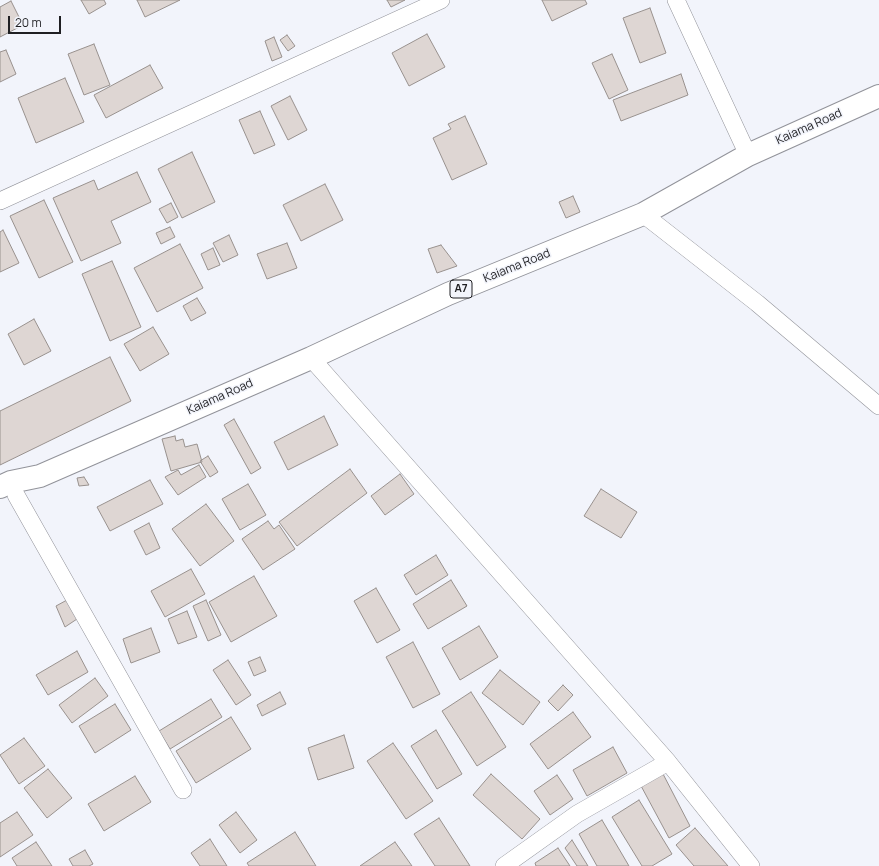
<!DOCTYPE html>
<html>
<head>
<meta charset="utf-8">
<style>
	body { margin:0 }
	#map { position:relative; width:879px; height:866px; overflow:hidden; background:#f2f4fb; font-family:Manrope,sans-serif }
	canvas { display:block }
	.scale { position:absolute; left:8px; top:16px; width:53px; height:18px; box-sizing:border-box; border:2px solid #1f1f22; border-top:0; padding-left:5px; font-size:12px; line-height:14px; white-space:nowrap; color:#1f1f22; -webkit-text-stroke:3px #f2f4fb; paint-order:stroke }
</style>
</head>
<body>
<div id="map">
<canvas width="879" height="866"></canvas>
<div class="scale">20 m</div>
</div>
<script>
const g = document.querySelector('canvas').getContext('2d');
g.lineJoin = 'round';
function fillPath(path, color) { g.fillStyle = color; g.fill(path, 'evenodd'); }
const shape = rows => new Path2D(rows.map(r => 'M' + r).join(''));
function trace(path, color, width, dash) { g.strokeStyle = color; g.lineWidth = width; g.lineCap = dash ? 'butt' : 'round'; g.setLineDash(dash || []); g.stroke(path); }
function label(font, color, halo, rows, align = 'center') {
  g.font = font + ' Manrope,sans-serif'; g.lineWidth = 3; g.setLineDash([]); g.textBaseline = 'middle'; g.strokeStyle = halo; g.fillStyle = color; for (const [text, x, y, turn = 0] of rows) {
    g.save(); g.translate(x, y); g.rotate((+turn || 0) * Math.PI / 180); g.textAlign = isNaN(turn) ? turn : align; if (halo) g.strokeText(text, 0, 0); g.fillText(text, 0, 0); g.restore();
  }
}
const building = shape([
	[81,0,104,0,106,4,89,14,81,0],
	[137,0,180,0,145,17,137,0],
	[387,0,405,0,391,7,387,0],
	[542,0,585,0,587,4,552,21,542,0],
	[11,1,23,25,0,37,0,7,11,1],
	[650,8,666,53,640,63,623,18,650,8],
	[427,34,445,67,409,86,392,53,427,34],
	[287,35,295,46,288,51,280,40,287,35],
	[274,37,282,57,272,61,265,41,274,37],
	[94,44,110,85,84,95,68,54,94,44],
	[6,50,16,74,0,82,0,52,6,50],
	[612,54,628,90,609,99,592,63,612,54],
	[150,65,163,88,106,118,94,95,150,65],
	[681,74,688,95,621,121,613,100,681,74],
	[65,78,84,122,36,143,18,98,65,78],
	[290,96,307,130,288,140,271,106,290,96],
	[260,111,275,145,254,154,239,120,260,111],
	[465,116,487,164,452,180,433,138,451,129,448,124,465,116],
	[192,152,215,202,182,218,158,169,192,152],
	[137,172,151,202,111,221,121,243,81,261,53,198,94,180,98,190,137,172],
	[325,184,343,220,301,241,283,205,325,184],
	[573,196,580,212,566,218,559,202,573,196],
	[44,200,73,262,39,278,10,216,44,200],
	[171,203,178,217,167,223,159,209,171,203],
	[170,227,175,237,161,244,156,233,170,227],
	[3,230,19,263,0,272,0,232,3,230],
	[229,235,238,255,223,262,213,243,229,235],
	[287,243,297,268,267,279,257,254,287,243],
	[180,244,203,288,157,312,134,268,180,244],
	[441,245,457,266,437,273,428,249,441,245],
	[213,248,220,265,208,270,201,254,213,248],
	[112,261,141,327,110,341,82,274,112,261],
	[197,298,206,313,191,321,183,306,197,298],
	[34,319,51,351,24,365,8,334,34,319],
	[153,327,169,354,140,371,124,344,153,327],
	[110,357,131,401,0,465,0,411,110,357],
	[324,416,338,445,288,470,274,442,324,416],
	[234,419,261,468,251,474,224,425,234,419],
	[175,436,176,441,183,439,185,447,197,444,202,462,171,471,162,439,175,436],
	[208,456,218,472,210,477,200,461,208,456],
	[199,465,206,477,178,495,165,477,178,470,181,475,199,465],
	[350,469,367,493,297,546,279,522,350,469],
	[400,474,414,494,385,515,371,496,400,474],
	[84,477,89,485,79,486,77,478,84,477],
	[150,480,163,504,110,531,97,507,150,480],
	[248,484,266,515,240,530,222,499,248,484],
	[601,489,637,512,621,538,584,516,601,489],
	[206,504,234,541,200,566,172,529,206,504],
	[268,521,274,529,279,525,295,549,263,570,242,539,268,521],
	[149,523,160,548,146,555,134,531,149,523],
	[436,555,448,575,416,595,404,575,436,555],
	[191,569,205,594,165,617,151,591,191,569],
	[254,576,277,616,231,642,209,602,254,576],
	[451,580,467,606,428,629,413,604,451,580],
	[376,588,400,630,377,643,354,601,376,588],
	[67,600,77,619,65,627,56,606,67,600],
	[206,600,221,635,208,641,193,606,206,600],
	[187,611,197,637,178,644,168,619,187,611],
	[479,626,498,657,460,680,442,648,479,626],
	[151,628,160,652,131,663,123,639,151,628],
	[413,642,440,694,413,708,386,657,413,642],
	[77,651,88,672,48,695,36,675,77,651],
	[260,657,266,671,254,676,248,662,260,657],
	[228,660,251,695,236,705,213,670,228,660],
	[500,670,540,702,523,725,482,693,500,670],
	[95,678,108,696,72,723,59,705,95,678],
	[563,685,573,695,558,711,548,701,563,685],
	[280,692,286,704,262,716,257,705,280,692],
	[471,692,506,747,477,766,442,711,471,692],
	[211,699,222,717,170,749,159,731,211,699],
	[115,704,131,730,95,753,79,726,115,704],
	[573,712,591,737,548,769,530,744,573,712],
	[231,717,251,749,196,783,176,751,231,717],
	[436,730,462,774,437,789,411,746,436,730],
	[344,735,354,768,318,780,308,748,344,735],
	[24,738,45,766,19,784,0,755,24,738],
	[393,743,433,801,406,819,367,761,393,743],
	[613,747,627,773,587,796,573,770,613,747],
	[48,769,72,798,47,818,24,788,48,769],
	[662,772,690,826,669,838,640,784,662,772],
	[491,774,540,819,522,839,473,795,491,774],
	[557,775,573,799,550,815,534,791,557,775],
	[135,776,151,802,104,831,88,804,135,776],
	[639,800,672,854,652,866,642,866,612,817,639,800],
	[17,812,33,835,0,857,0,823,17,812],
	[236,812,257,840,240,853,219,825,236,812],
	[439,818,470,866,435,866,414,834,439,818],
	[602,820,629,866,597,866,579,834,602,820],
	[695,828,728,866,694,866,676,845,695,828],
	[295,832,316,866,249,866,247,863,295,832],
	[210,839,227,866,200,866,191,853,210,839],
	[572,840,588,866,577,866,565,848,572,840],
	[36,842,52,866,17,866,12,858,36,842],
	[395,842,412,866,360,866,395,842],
	[558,848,570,866,536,866,535,863,558,848],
	[85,850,93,864,89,866,73,866,69,859,85,850]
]);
fillPath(building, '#ded6d3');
trace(building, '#98918e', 1);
const minor = shape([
	[676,0,748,155],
	[0,201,441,0],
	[643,214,757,303,879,406],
	[311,358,668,762,751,866],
	[16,495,183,790],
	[504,866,577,814,668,762]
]);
const trunk = shape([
	[0,487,11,482,40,476,311,358,448,294,643,214,748,155,879,96]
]);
trace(minor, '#92939a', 18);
trace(trunk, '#92939a', 24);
trace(minor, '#fff', 17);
trace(trunk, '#fff', 22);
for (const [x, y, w] of [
	[461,289,22]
]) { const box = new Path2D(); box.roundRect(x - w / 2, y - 9, w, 18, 3); g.fillStyle = '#f2f4fb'; g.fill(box); trace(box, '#1f1f22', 1); }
label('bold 11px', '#1f1f22', null, [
	["A7",461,289]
]);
label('12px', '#1f1f22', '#f2f4fb', [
	["Kaiama Road",809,127,-24],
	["Kaiama Road",517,266,-22],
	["Kaiama Road",220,397,-24]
]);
</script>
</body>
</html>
